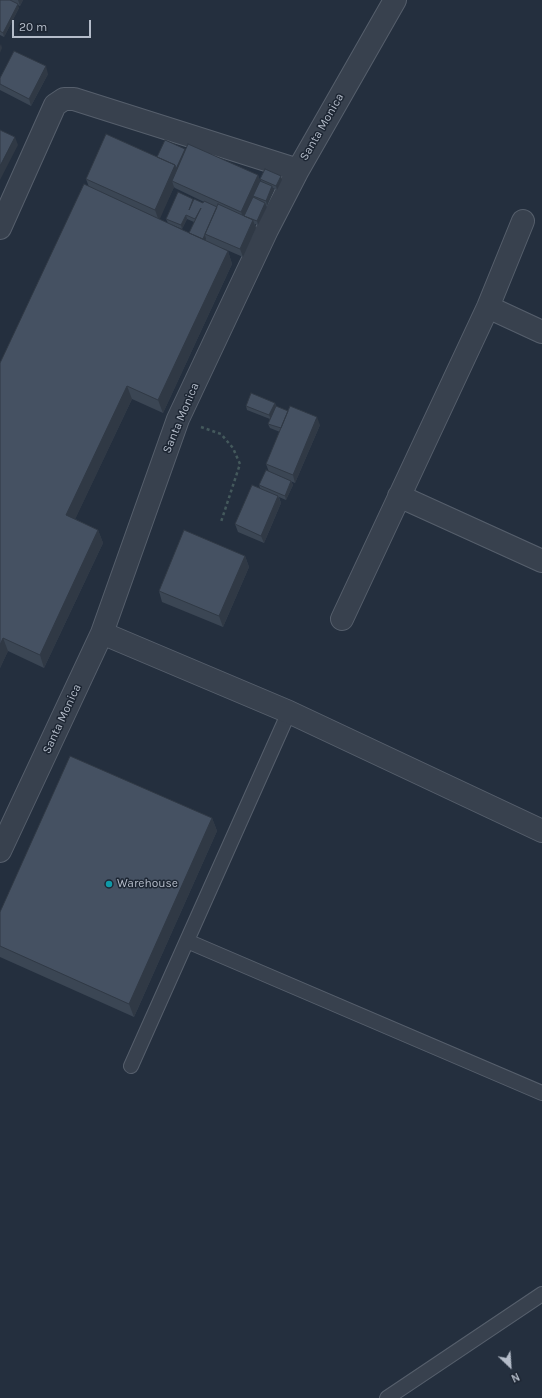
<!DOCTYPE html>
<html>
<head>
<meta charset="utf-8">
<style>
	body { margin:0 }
	#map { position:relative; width:542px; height:1398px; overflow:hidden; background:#242f3e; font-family:Karla,sans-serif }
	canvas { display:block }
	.north { position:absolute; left:490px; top:1346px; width:40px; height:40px; -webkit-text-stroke:3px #1d2633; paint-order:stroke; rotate:155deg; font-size:11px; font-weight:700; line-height:16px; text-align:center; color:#b4bcc9 }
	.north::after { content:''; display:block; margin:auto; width:14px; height:18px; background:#b4bcc9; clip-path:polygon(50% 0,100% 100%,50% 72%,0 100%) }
	.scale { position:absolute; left:12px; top:20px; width:79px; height:18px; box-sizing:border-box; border:2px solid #b4bcc9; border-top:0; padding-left:5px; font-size:12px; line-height:14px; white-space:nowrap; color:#b4bcc9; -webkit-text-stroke:3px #1d2633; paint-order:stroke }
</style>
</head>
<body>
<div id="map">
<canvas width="542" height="1398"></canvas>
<div class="north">N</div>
<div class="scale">20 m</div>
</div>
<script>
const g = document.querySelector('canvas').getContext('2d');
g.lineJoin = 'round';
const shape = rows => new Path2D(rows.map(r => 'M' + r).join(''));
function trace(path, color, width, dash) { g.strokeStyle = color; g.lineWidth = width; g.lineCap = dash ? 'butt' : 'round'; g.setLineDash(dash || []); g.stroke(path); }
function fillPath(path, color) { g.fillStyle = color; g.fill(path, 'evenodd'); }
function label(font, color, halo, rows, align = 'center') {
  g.font = font + ' Karla,sans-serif'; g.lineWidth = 3; g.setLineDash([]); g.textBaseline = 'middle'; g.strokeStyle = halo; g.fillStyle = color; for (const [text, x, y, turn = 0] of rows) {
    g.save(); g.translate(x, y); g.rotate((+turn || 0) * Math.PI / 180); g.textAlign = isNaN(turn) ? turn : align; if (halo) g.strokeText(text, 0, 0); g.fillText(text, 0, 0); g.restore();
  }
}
const lane = shape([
	[187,941,542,1093],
	[131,1066,289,712],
	[387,1398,542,1294]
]);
const street = shape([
	[0,228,55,105,64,99,74,99,298,170],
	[488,307,542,332],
	[399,496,542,561],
	[342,619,488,307,523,221],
	[102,633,289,712,542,831],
	[0,851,102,633,178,419,267,230,298,170,395,0]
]);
trace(lane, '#565f6c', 16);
trace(street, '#565f6c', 24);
trace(shape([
	[201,427,221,434,233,448,240,464,221,522]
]), '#44595c', 2.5, [3, 3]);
trace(lane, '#38414e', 14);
trace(street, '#38414e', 22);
fillPath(shape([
	[0,0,23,0,20,6,16,4,19,8,4,37,0,35],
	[48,74,31,106,0,90,0,78],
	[185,150,258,175,260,181,261,181,260,179,282,180,277,190,273,188,274,190,267,206,266,205,267,207,258,225,255,224,256,228,243,257,220,247,228,251,232,264,163,413,132,399,75,519,98,530,103,543,44,668,8,651,0,668,0,363,89,187,86,179,157,157],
	[174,187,175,188,204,202,203,203,194,200,193,199,166,219,168,223,182,229,187,219,194,222,189,233,159,219],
	[275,403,276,406,320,425,295,483,269,472,266,464,280,432,270,428,268,424,270,419,247,410,246,406],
	[291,481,293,485,286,500,279,497,281,503,264,543,238,532,235,524,260,488,259,485],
	[245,556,249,567,223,627,162,602,159,591],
	[212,818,217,831,134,1017,0,957,0,912]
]), '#3b4654');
fillPath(shape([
	[18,0,23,0,20,6],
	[18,4,19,8,4,37,3,33],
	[1,44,2,48,0,53,0,46],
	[46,66,48,74,31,106,29,99],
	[15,137,18,145,0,180,0,166],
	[185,149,187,153,172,181,174,187,159,221,155,210,175,165],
	[258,175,261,183,253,196,254,198,244,220,241,212],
	[281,176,282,180,277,190,276,186],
	[272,186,274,190,267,206,266,201],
	[265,203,267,207,258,225,257,221],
	[186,215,187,219,182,229,181,225],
	[253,220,256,228,243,257,240,249],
	[205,235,206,239,204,244,202,240],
	[228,251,232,264,163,413,158,400],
	[127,386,132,399,71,528,66,515],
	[275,403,276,407,271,420,269,415],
	[317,417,320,425,295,483,293,475],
	[291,481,293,485,286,500,285,496],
	[278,496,281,503,264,543,261,536],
	[98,530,103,543,44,668,40,655],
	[245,556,249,567,223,627,219,616],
	[3,638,8,651,0,668,0,645],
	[212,818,217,831,134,1017,129,1004]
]), '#303945');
const building = shape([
	[0,0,10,0,18,4,3,33,0,31,0,0],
	[14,51,46,66,29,99,0,84,0,78,14,51],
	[0,130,15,137,0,166,0,130],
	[106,134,175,165,155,210,86,179,106,134],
	[165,140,185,149,176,169,175,165,157,157,165,140],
	[188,144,258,175,241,212,172,181,188,144],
	[265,169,281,176,276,186,260,179,265,169],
	[260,181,272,186,266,201,253,196,260,181],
	[84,184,228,251,158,400,127,386,66,515,98,530,40,655,3,638,0,645,0,363,84,184],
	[178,192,193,199,189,210,194,199,203,203,204,201,217,207,205,234,203,239,189,233,201,208,195,219,186,215,181,225,166,219,178,192],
	[253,197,265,203,257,221,244,216,253,197],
	[218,204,253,220,240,249,205,234,218,204],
	[251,393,275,403,269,415,246,406,251,393],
	[276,406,288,411,281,428,268,424,276,406],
	[290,406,317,417,293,475,266,464,290,406],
	[266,470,291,481,285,496,259,485,266,470],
	[252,485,278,496,261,536,235,524,252,485],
	[184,530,245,556,219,616,159,591,184,530],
	[70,756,212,818,129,1004,0,946,0,912,70,756]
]);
fillPath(building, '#455162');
trace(building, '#303945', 1);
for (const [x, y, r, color] of [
	[109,884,4,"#0f9aa8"]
]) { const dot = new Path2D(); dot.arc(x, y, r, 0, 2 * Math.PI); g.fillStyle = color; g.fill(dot); trace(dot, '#1d2633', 1.5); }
label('12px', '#b4bcc9', '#1d2633', [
	["Santa Monica",322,127,-60],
	["Santa Monica",181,418,-67],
	["Santa Monica",62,719,-65]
]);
label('12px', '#b4bcc9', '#1d2633', [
	["Warehouse",117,884]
], 'left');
</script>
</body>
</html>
